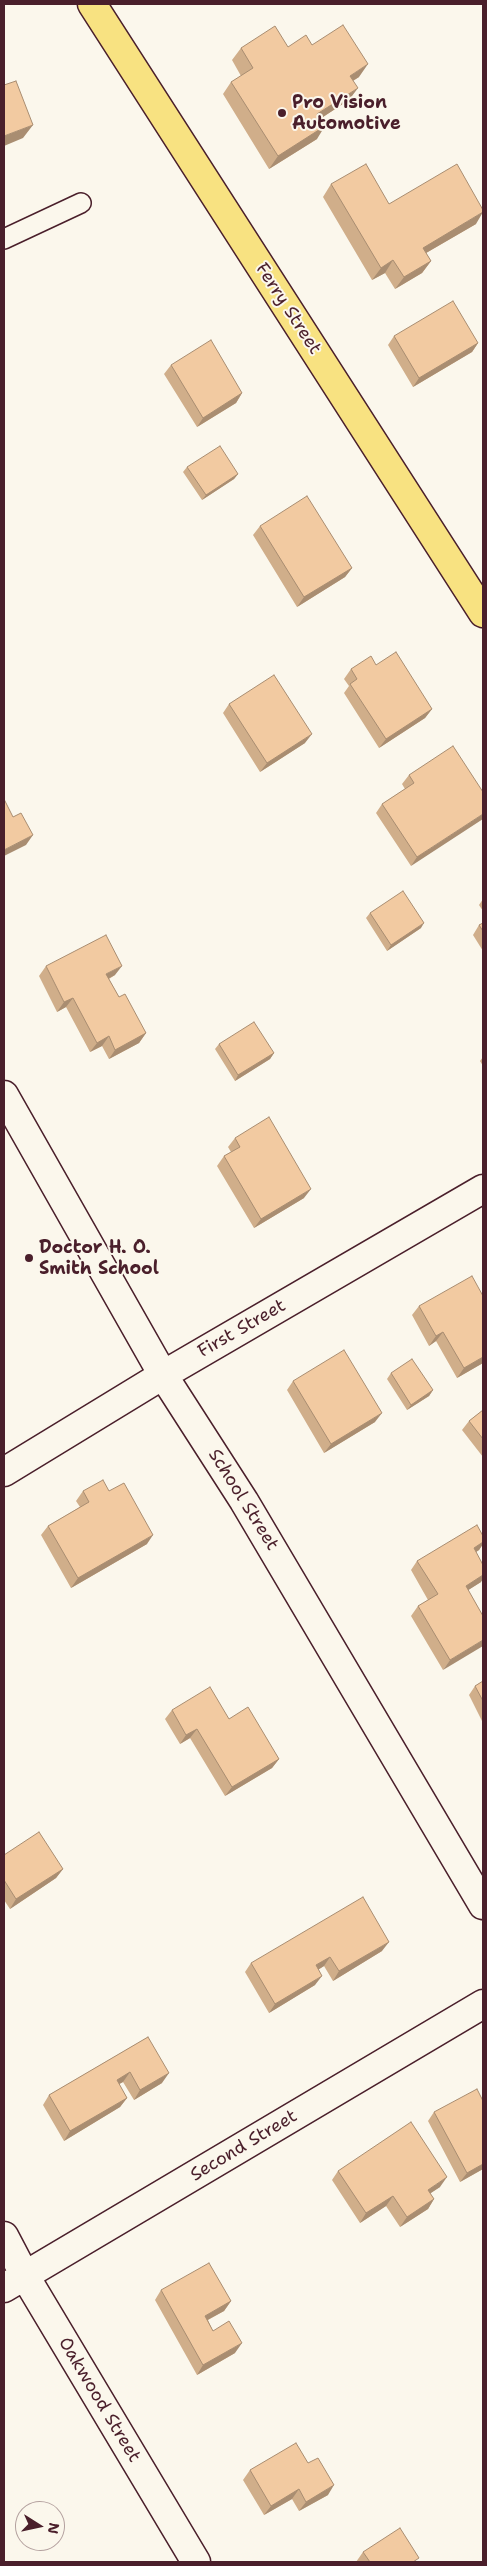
<!DOCTYPE html>
<html>
<head>
<meta charset="utf-8">
<style>
	body { margin:0 }
	#map { position:relative; width:487px; height:2566px; overflow:hidden; background:#fbf7ec; font-family:"Shantell Sans",sans-serif }
	canvas { display:block }
	.frame { position:absolute; inset:0; border:5px solid #4a1f2b; pointer-events:none }
	.north { position:absolute; left:15px; top:2501px; width:50px; height:50px; box-sizing:border-box; background:#fbf7ec; border:1px solid #b4a19f; border-radius:50%; rotate:100deg; font-size:14px; font-weight:700; line-height:20px; text-align:center; color:#4a1f2b }
	.north::after { content:''; display:block; margin:auto; width:18px; height:22px; background:#4a1f2b; clip-path:polygon(50% 0,100% 100%,50% 72%,0 100%) }
</style>
</head>
<body>
<div id="map">
<canvas width="487" height="2566"></canvas>
<div class="frame"></div>
<div class="north">N</div>
</div>
<script>
const g = document.querySelector('canvas').getContext('2d');
g.lineJoin = 'round';
const shape = rows => new Path2D(rows.map(r => 'M' + r).join(''));
function trace(path, color, width, dash) { g.strokeStyle = color; g.lineWidth = width; g.lineCap = dash ? 'butt' : 'round'; g.setLineDash(dash || []); g.stroke(path); }
function fillPath(path, color) { g.fillStyle = color; g.fill(path, 'evenodd'); }
function label(font, color, halo, rows, align = 'center') {
  g.font = font + ' "Shantell Sans",sans-serif'; g.lineWidth = 4; g.setLineDash([]); g.textBaseline = 'middle'; g.strokeStyle = halo; g.fillStyle = color; for (const [text, x, y, turn = 0] of rows) {
    g.save(); g.translate(x, y); g.rotate((+turn || 0) * Math.PI / 180); g.textAlign = isNaN(turn) ? turn : align; if (halo) g.strokeText(text, 0, 0); g.fillText(text, 0, 0); g.restore();
  }
}
const service = shape([
	[4,239,81,203]
]);
const minor = shape([
	[4,1095,163,1375,244,1501,483,1905],
	[4,1472,163,1375,483,1189],
	[4,2236,25,2276,196,2562],
	[4,2288,483,2004]
]);
const primary = shape([
	[92,4,483,613]
]);
trace(service, '#4a1f2b', 22);
trace(minor, '#4a1f2b', 31);
trace(primary, '#4a1f2b', 31);
trace(service, '#fbf7ec', 19);
trace(minor, '#fbf7ec', 28);
trace(primary, '#f8e281', 28);
fillPath(shape([
	[312,45,359,77,353,81,349,100,320,119,317,139,269,169,223,94,231,82,241,76,232,60,241,48,288,47],
	[331,184,389,204,476,224,426,253,431,261,422,273,395,289,385,273,372,280,323,197],
	[394,336,478,343,472,352,413,387,388,345],
	[171,365,242,393,236,403,197,427,164,374],
	[187,467,238,474,234,479,202,500,183,472],
	[260,526,352,568,345,577,297,607,253,535],
	[376,665,432,709,425,718,379,748,344,693,349,686,344,679,351,669],
	[229,704,305,743,260,772,223,713],
	[409,775,483,792,411,866,376,813,382,804,405,789,402,784],
	[483,899,483,911,479,905],
	[370,913,421,928,387,951,366,918],
	[483,923,483,951,473,935,479,925],
	[46,966,115,975,109,979,119,997,146,1033,139,1043,109,1059,102,1046,90,1052,66,1007,57,1012,39,976],
	[219,1044,274,1053,270,1059,235,1081,215,1049],
	[483,1057,483,1066,480,1061],
	[235,1138,304,1198,254,1228,217,1166,224,1156,231,1152,228,1147],
	[419,1306,483,1363,457,1378,436,1341,429,1346,412,1315],
	[391,1373,433,1390,429,1396,407,1410,387,1379],
	[293,1381,375,1422,324,1453,287,1390],
	[483,1410,483,1457,462,1430,469,1421],
	[83,1491,109,1491,147,1544,71,1588,41,1535,48,1526,80,1507,76,1501],
	[483,1536,483,1544,479,1550,476,1552,481,1582,468,1590,483,1616,443,1670,411,1616,418,1606,428,1600,411,1570,417,1561],
	[483,1681,483,1723,469,1695,475,1686],
	[172,1710,229,1719,279,1759,272,1768,225,1796,190,1738,180,1744,165,1719],
	[4,1855,63,1869,56,1878,10,1909,4,1900],
	[382,1951,333,1981,324,1966,318,1970,315,1985,269,2013,245,1972,251,1963],
	[148,2037,162,2083,134,2100,123,2082,119,2084,127,2098,120,2107,64,2141,43,2105,49,2095],
	[434,2112,483,2169,460,2182,428,2121],
	[338,2171,440,2187,430,2193,434,2199,428,2209,400,2227,386,2206,360,2223,332,2180],
	[161,2290,231,2301,224,2311,208,2320,213,2331,235,2353,197,2375,155,2300],
	[308,2463,328,2495,299,2511,292,2499,264,2515,243,2480,250,2470],
	[363,2552,416,2562,356,2562]
]), '#d0ae8a');
fillPath(shape([
	[368,64,359,77,341,88,350,76],
	[358,88,349,100,309,126,317,114],
	[33,125,23,138,4,146,4,136],
	[325,126,317,139,269,169,278,156],
	[483,212,476,224,414,260,423,248],
	[393,260,385,273,372,280,381,268],
	[431,261,422,273,395,289,404,277],
	[478,343,472,352,413,387,419,378],
	[242,393,236,403,197,427,203,418],
	[238,474,234,479,202,500,206,495],
	[352,568,345,577,297,607,304,597],
	[432,709,425,718,379,748,386,739],
	[312,734,305,743,260,772,267,763],
	[483,814,483,819,411,866,417,857],
	[33,835,26,845,4,856,4,850],
	[424,923,421,928,387,951,391,945],
	[122,966,115,975,100,983,106,974],
	[73,998,66,1007,57,1012,64,1002],
	[146,1033,139,1043,109,1059,115,1050],
	[109,1036,102,1046,90,1052,97,1043],
	[274,1053,270,1059,235,1081,238,1075],
	[311,1189,304,1198,254,1228,261,1219],
	[443,1332,436,1341,429,1346,436,1336],
	[483,1357,483,1363,457,1378,464,1368],
	[433,1390,429,1396,407,1410,411,1405],
	[382,1413,375,1422,324,1453,331,1444],
	[153,1535,147,1544,71,1588,78,1578],
	[483,1542,483,1544,479,1550,467,1558,474,1548],
	[483,1575,483,1579,481,1582,459,1596,466,1586],
	[483,1640,483,1646,443,1670,450,1660],
	[197,1729,190,1738,180,1744,186,1735],
	[279,1759,272,1768,225,1796,232,1787],
	[63,1869,56,1878,10,1909,16,1899],
	[389,1942,382,1951,333,1981,339,1971],
	[330,1957,324,1966,309,1975,316,1965],
	[322,1976,315,1985,269,2013,275,2004],
	[130,2072,123,2082,110,2089,117,2080],
	[169,2073,162,2083,134,2100,140,2090],
	[127,2098,120,2107,64,2141,70,2131],
	[483,2164,483,2169,460,2182,467,2173],
	[447,2177,440,2187,422,2199,428,2190],
	[393,2196,386,2206,360,2223,366,2213],
	[434,2199,428,2209,400,2227,407,2217],
	[231,2301,224,2311,198,2325,205,2316],
	[242,2343,235,2353,197,2375,203,2365],
	[334,2485,328,2495,299,2511,306,2502],
	[299,2489,292,2499,264,2515,271,2506]
]), '#a98d71');
const building = shape([
	[343,25,368,64,350,76,358,88,317,114,325,126,278,156,231,82,253,68,241,48,275,26,288,47,306,35,312,45,343,25],
	[16,81,33,125,4,136,4,85,16,81],
	[366,164,389,204,457,164,483,210,483,212,423,248,431,261,404,277,393,260,381,268,331,184,366,164],
	[453,301,478,343,419,378,394,336,453,301],
	[211,340,242,393,203,418,171,365,211,340],
	[220,446,238,474,206,495,187,467,220,446],
	[307,496,352,568,304,597,260,526,307,496],
	[396,652,432,709,386,739,350,684,357,679,351,669,371,656,376,665,396,652],
	[274,675,312,734,267,763,229,704,274,675],
	[453,746,483,792,483,814,417,857,382,804,414,783,409,775,453,746],
	[4,799,13,817,21,813,33,835,4,850,4,799],
	[403,891,424,923,391,945,370,913,403,891],
	[483,923,483,931,479,925,483,923],
	[106,935,122,966,106,974,119,997,125,994,146,1033,115,1050,109,1036,97,1043,73,998,64,1002,46,966,106,935],
	[254,1022,274,1053,238,1075,219,1044,254,1022],
	[269,1117,311,1189,261,1219,224,1156,240,1147,235,1138,269,1117],
	[472,1276,483,1296,483,1357,464,1368,443,1332,436,1336,419,1306,472,1276],
	[344,1350,382,1413,331,1444,293,1381,344,1350],
	[412,1359,433,1390,411,1405,391,1373,412,1359],
	[483,1410,483,1439,469,1421,483,1410],
	[103,1480,109,1491,124,1483,153,1535,78,1578,48,1526,89,1502,83,1491,103,1480],
	[477,1525,483,1536,483,1542,474,1548,483,1565,483,1575,466,1586,483,1616,483,1640,450,1660,418,1606,438,1594,417,1561,477,1525],
	[483,1681,483,1701,475,1686,483,1681],
	[210,1687,229,1719,248,1707,279,1759,232,1787,197,1729,186,1735,172,1710,210,1687],
	[39,1832,63,1869,16,1899,4,1880,4,1855,39,1832],
	[363,1897,389,1942,339,1971,330,1957,316,1965,322,1976,275,2004,251,1963,363,1897],
	[148,2037,169,2073,140,2090,130,2072,117,2080,127,2098,70,2131,49,2095,148,2037],
	[477,2089,483,2101,483,2164,467,2173,434,2112,477,2089],
	[411,2122,447,2177,428,2190,434,2199,407,2217,393,2196,366,2213,338,2171,411,2122],
	[209,2263,231,2301,205,2316,213,2331,229,2321,242,2343,203,2365,161,2290,209,2263],
	[296,2443,308,2463,318,2458,334,2485,306,2502,299,2489,271,2506,250,2470,296,2443],
	[400,2528,419,2558,413,2562,370,2562,363,2552,400,2528]
]);
fillPath(building, '#f2caa1');
trace(building, '#a98d71', 1);
for (const [x, y, r, color] of [
	[282,113,5,"#4a1f2b"],
	[29,1258,5,"#4a1f2b"]
]) { const dot = new Path2D(); dot.arc(x, y, r, 0, 2 * Math.PI); g.fillStyle = color; g.fill(dot); trace(dot, '#fbf7ec', 2); }
label('bold 18px', '#4a1f2b', '#fbf7ec', [
	["Pro Vision",292,103],
	["Automotive",292,124],
	["Doctor H. O.",39,1248],
	["Smith School",39,1269]
], 'left');
label('18px', '#4a1f2b', '#fbf7ec', [
	["Ferry Street",288,309,57],
	["First Street",242,1329,-30],
	["School Street",243,1500,58],
	["Second Street",244,2146,-31],
	["Oakwood Street",99,2400,59]
]);
</script>
</body>
</html>
